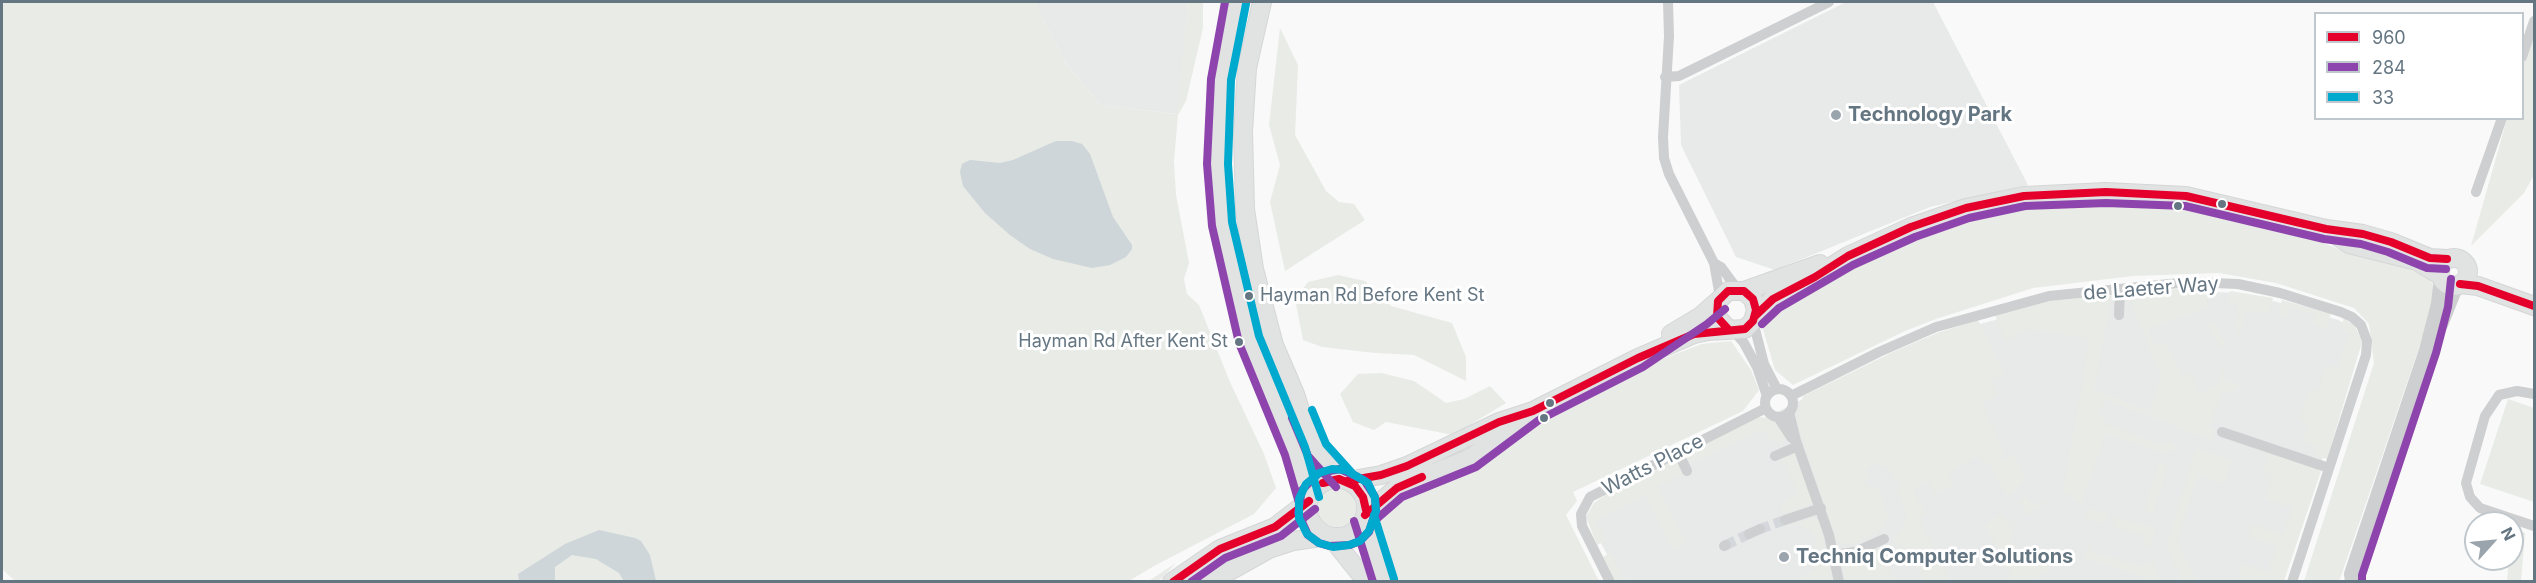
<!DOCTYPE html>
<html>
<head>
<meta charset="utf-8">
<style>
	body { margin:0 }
	#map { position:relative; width:2536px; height:583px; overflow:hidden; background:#f9f9f9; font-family:Inter,sans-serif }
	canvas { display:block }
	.frame { position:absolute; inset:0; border:3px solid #657683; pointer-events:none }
	.legend { position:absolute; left:2314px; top:12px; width:210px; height:108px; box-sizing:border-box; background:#fff; border:2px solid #c1c8cd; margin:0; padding:8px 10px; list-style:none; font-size:18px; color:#657683 }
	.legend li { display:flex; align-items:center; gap:12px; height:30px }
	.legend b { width:30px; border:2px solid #c1c8cd }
	.north { position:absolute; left:2464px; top:511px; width:60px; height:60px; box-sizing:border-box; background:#fff; border:2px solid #c1c8cd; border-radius:50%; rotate:63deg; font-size:16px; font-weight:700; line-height:24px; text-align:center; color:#657683 }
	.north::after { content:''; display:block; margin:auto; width:21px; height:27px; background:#99a4ac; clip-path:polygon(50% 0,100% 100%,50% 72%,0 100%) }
</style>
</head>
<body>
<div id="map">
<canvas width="2536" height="583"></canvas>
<div class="frame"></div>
<ul class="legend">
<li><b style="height:8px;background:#e4002b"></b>960</li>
<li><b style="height:8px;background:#8e44ad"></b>284</li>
<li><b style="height:8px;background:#00a9ce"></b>33</li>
</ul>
<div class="north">N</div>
</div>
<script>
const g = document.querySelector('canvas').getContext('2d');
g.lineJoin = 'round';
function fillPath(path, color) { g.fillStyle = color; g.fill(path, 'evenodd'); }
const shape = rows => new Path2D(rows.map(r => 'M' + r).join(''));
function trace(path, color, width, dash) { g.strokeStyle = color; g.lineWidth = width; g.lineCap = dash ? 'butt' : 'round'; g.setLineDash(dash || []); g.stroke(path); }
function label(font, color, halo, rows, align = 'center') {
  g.font = font + ' Inter,sans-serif'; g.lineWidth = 6; g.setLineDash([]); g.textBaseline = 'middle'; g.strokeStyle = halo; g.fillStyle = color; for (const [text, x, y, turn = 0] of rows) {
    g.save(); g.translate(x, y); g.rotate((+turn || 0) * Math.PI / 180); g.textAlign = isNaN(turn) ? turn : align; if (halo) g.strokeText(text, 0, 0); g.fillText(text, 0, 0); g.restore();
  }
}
fillPath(shape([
	[1034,2,1188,2,1178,114,1100,105,1066,63],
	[1846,2,1933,2,2028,185,1930,207,1775,270,1736,257,1681,145,1679,85],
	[2189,291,2237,293,2277,302,2338,320,2347,325,2357,354,2282,581,1621,581,1591,524,1606,499,1795,403,1939,335,2051,305]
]), '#e8e9e9');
fillPath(shape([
	[2,2,1034,2,1066,63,1100,105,1177,114,1188,2,1203,2,1203,28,1186,101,1178,115,1174,161,1176,195,1189,263,1184,279,1187,294,1199,305,1230,382,1264,454,1276,488,1254,514,1154,566,1129,581,15,581,2,569],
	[2534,23,2534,175,2524,193,2471,246,2507,119,2522,118,2523,65],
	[1280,28,1298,65,1295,135,1326,191,1339,202,1354,204,1365,220,1285,271,1270,202,1280,165,1269,125],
	[2110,202,2165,204,2211,211,2306,236,2348,253,2412,268,2424,274,2431,281,2437,295,2339,582,2304,581,2374,363,2369,324,2354,308,2276,283,2219,273,2133,276,2033,288,1936,319,1905,331,1793,385,1775,370,1762,326,1767,315,1783,303,1832,277,1929,234,1988,215,2049,204],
	[1338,275,1365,281,1391,306,1452,323,1466,357,1466,381,1414,355,1375,353,1322,347,1303,340,1295,299,1308,282],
	[2185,288,2214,289,2215,298,2206,301,2208,308,2149,329,2155,346,2166,342,2183,376,2191,373,2200,393,2218,385,2223,370,2226,371,2224,379,2240,385,2238,390,2229,393,2223,391,2209,427,2215,430,2212,440,2105,400,2098,415,2106,418,2105,424,2165,445,2168,440,2178,447,2177,451,2170,450,2168,455,2106,434,2082,504,2063,491,2089,342,2086,338,2027,329,2005,341,1995,315,2046,301,2112,295,2094,389,2149,411,2161,376,2132,305,2131,294],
	[2230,291,2273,298,2269,314,2248,311,2239,335,2233,321,2240,317,2236,303,2228,301],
	[2282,300,2331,313,2326,329,2313,325,2315,315,2289,308,2286,318,2278,316],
	[2344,318,2355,326,2362,342,2327,459,2313,456,2316,446,2302,440,2308,422,2300,419,2309,389,2318,391,2325,365,2337,368,2349,335,2341,329],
	[1978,320,2004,374,1991,381,1997,395,1982,403,2004,451,2000,455,2005,461,2014,454,2026,481,2008,496,1991,472,1994,469,1989,463,1986,465,1977,455,1949,475,1955,484,1935,494,1928,481,1913,490,1926,513,1919,519,1950,581,1925,581,1900,543,1897,545,1893,540,1900,531,1906,520,1904,505,1896,490,1900,487,1886,465,1881,468,1877,463,1866,470,1869,478,1864,482,1869,488,1875,485,1881,494,1888,519,1883,528,1853,545,1837,542,1796,421,1803,396,1895,351,1937,333],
	[2215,322,2222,338,2226,336,2222,350,2208,325],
	[1731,341,1751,370,1759,390,1743,411,1573,492,1577,501,1566,515,1599,581,1392,581,1377,521,1378,516,1394,499,1435,480,1662,359,1702,344],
	[1381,373,1414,381,1446,403,1464,399,1490,386,1506,403,1453,435,1386,422,1374,430,1353,422,1340,394,1358,374],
	[2508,399,2534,408,2534,502,2480,484],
	[1759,417,1770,418,1778,424,1787,440,1776,444,1766,433,1760,431,1690,464,1685,453],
	[2196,449,2232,460,2224,484,2198,476,2177,542,2197,581,2182,581,2166,546],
	[1794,453,1814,503,1784,514,1780,505,1798,493,1781,458],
	[2268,453,2321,471,2284,581,2238,581,2243,564,2268,572,2277,546,2248,536,2252,524,2283,534,2292,508,2265,499,2273,475,2262,471],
	[1675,459,1683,475,1658,486,1686,543,1672,550,1645,495,1596,521,1606,541,1597,545,1586,517,1594,503,1605,495],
	[2159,463,2168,465,2153,514,2144,511],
	'1318 508a19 19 0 1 1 38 0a19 19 0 1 1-38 0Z',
	[2027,496,2032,505,2044,500,2046,502,2028,515,2019,502],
	[2087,508,2108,515,2105,524,2084,517],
	[2001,514,2016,533,2009,537,2026,561,2041,552,2049,569,2029,581,2003,581,2012,577,1985,525],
	[1815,517,1820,522,1833,581,1796,581,1815,571,1811,566,1816,561,1818,552,1814,551,1816,541,1810,530,1796,524,1787,526],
	[2115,517,2153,527,2155,533,2150,546,2142,546,2145,536,2112,526],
	[2512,527,2525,533,2521,581,2507,581,2509,559,2512,559],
	[2089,545,2091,546,2090,551,2143,567,2145,561,2153,563,2162,581,2148,581,2148,578,2084,558],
	[1883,547,1894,563,1888,568,1896,581,1846,581,1843,569,1846,562],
	[1612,552,1624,580,1632,577,1635,581,1615,581,1603,557],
	[1176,563,1159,581,1147,582]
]), '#e8ebe6');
fillPath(shape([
	[1056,141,1072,141,1082,144,1090,154,1113,217,1132,245,1132,249,1126,257,1110,265,1092,268,1053,259,1030,249,1010,235,985,213,963,186,960,172,962,164,970,160,1000,163,1013,160],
	[599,530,635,538,641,541,650,555,656,581,624,581,619,573,596,559,572,555,555,567,555,581,519,581,518,574,565,544]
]), '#ced6d9');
trace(shape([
	[1760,529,1785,520],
	[1726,545,1749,534]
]), '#d4d8dc', 10, [10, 5]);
const primary = shape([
	[1236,2,1221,79,1217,164,1222,224,1249,339,1272,399,1295,451,1309,500],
	[1262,2,1247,68,1243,132,1245,209,1254,269,1274,345,1295,394,1307,431,1317,450,1344,480],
	[2330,231,2349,244,2417,261,2440,275],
	'2440 272a14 14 0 1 1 28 0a14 14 0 1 1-28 0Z',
	[2460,284,2478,286,2534,306],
	[1744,291,1820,264],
	[1755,316,1773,299,1815,277,1848,256,1911,227,1966,208,2024,196,2106,192,2186,196,2326,229,2363,234,2391,242,2430,258,2447,259],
	[1671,334,1701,316,1718,301],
	'1308 508a29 29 0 1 1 58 0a29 29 0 1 1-58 0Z',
	[1347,481,1381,475,1407,466,1499,422,1533,411,1638,358,1694,334,1708,331,1745,329,1753,321,1756,310,1753,299,1744,291,1728,291,1718,301,1717,317,1728,329],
	[1365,515,1397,488,1471,458,1520,421],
	[1364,518,1384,582],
	[1330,536,1367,582],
	[1172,582,1220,549,1275,527,1309,501],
	[1210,582,1269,549,1293,541,1328,536]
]);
trace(primary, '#d5d6d7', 20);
trace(shape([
	[1668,2,1669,36,1663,137,1664,158,1669,174,1714,263,1720,297],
	[2522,57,2534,21],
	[1665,77,1679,76,1829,2],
	[2476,192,2502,118],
	[1714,263,1721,267,1738,290],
	[2119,315,2120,289],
	[1753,321,1764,364,1777,389],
	[1733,330,1744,343,1757,367,1767,396],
	'1765 403a14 14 0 1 1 28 0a14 14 0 1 1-28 0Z',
	[2534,394,2517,391,2499,395,2485,416,2466,483,2470,497,2480,508,2534,526],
	[1791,396,1879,352,1936,327,2049,296,2189,282,2238,284,2280,293,2341,312,2352,317,2361,325,2367,341,2366,355,2292,582],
	[1789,412,1796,441,1829,535,1839,582],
	[1778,417,1791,437,1796,441],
	[2222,432,2329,468],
	[1678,452,1687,471],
	[1775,456,1798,446],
	[1785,520,1821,508],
	[1749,534,1760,529],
	[1724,546,1726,545],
	[1833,555,1855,552,1884,539],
	[1610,582,1582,526,1581,514,1590,497,1766,408]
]), '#cecfd0', 10);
trace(shape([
	[2441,325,2457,285],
	[2352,582,2351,574,2426,350,2438,304,2441,278]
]), '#cecfd0', 14);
trace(primary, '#e1e2e2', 18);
trace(shape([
	[2460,284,2478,286,2534,306],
	[1755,316,1773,299,1815,277,1848,256,1911,227,1966,208,2024,196,2106,192,2186,196,2326,229,2363,234,2391,242,2430,258,2447,259],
	[1347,481,1381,475,1407,466,1499,422,1533,411,1638,358,1694,334,1745,329,1753,321,1756,310,1753,299,1744,291,1728,291,1718,301,1717,317,1728,329],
	[1323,483,1339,479,1355,486,1363,497,1366,510],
	[1365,515,1397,488,1422,477],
	[1173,582,1220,549,1275,527,1309,501]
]), '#e4002b', 8);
trace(shape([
	[1225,2,1211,79,1207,164,1212,226,1239,343,1285,455,1299,503],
	[1762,324,1779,308,1853,265,1915,237,1969,218,2025,206,2106,203,2185,206,2324,239,2361,244,2388,252,2427,268,2446,269],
	[1292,418,1308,456,1336,487],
	[1320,473,1340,469,1364,480],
	[1317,475,1302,490,1298,513,1308,535,1319,543,1329,546,1350,545,1360,541,1369,532,1376,510,1375,497,1366,483],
	[1354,521,1373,582],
	[1372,523,1402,497,1476,467,1539,420,1643,367,1707,324,1725,309],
	[2362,581,2362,575,2436,353,2448,307,2451,279],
	[1191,582,1225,558,1281,536,1315,509]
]), '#8e44ad', 8);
trace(shape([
	[1246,4,1231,80,1228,164,1232,222,1259,336,1305,447,1319,497],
	[1312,410,1326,444,1352,473],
	[1318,474,1306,484,1299,499,1299,518,1307,534,1319,543,1333,547,1349,545,1360,541,1369,531,1376,511,1375,498,1368,483,1346,470,1332,469,1319,473],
	[1374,515,1394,579]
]), '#00a9ce', 8);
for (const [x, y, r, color] of [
	[1836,115,6,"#99a4ac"],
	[2222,204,5,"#657683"],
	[2178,206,5,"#657683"],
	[1249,296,5,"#657683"],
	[1239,342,5,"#657683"],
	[1550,403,5,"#657683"],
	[1544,418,5,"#657683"],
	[1784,557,6,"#99a4ac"]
]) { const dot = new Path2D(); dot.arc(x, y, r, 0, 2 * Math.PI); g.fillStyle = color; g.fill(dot); trace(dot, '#fff', 2); }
label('18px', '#657683', '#fff', [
	["Hayman Rd Before Kent St",1260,296],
	["Hayman Rd After Kent St",1228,342,"right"]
], 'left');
label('bold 20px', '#657683', '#fff', [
	["Technology Park",1848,115],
	["Techniq Computer Solutions",1796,557]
], 'left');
label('20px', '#657683', '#fff', [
	["de Laeter Way",2151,289,-4],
	["Watts Place",1653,465,-27]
]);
</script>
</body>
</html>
